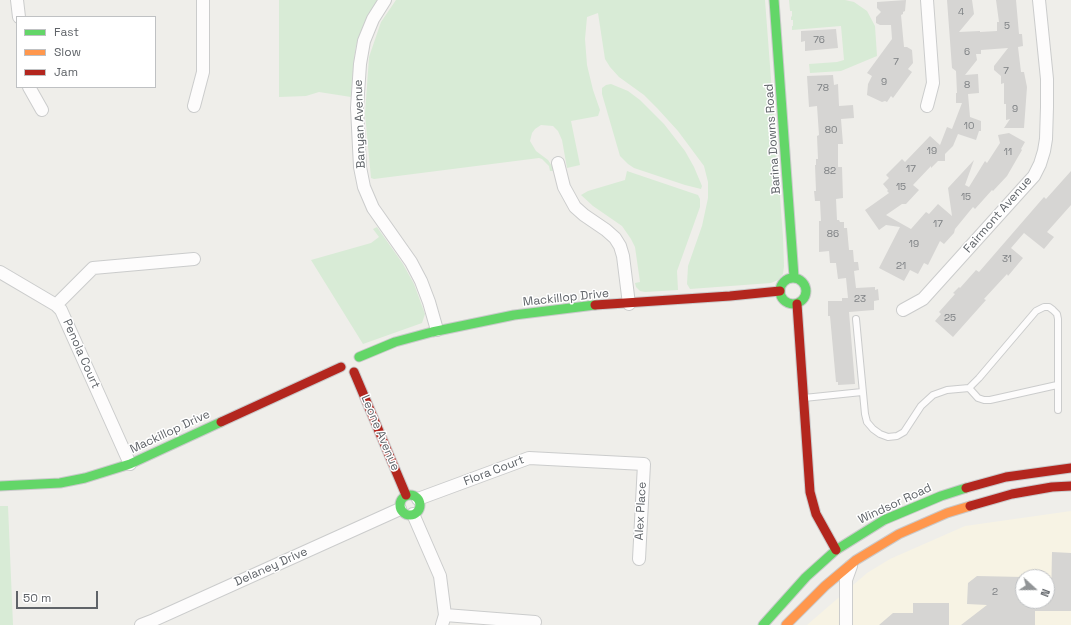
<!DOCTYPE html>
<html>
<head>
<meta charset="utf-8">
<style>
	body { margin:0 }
	#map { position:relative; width:1071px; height:625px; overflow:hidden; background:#efeeea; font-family:"Space Grotesk",sans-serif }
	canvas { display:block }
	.legend { position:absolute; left:16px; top:16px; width:140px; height:72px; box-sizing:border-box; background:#fff; border:1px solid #bfc1c3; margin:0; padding:5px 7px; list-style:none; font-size:12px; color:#5f6368 }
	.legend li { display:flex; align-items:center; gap:8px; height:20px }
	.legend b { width:20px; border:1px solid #bfc1c3 }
	.north { position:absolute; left:1015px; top:569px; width:40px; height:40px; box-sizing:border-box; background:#fff; border:1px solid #bfc1c3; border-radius:50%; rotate:111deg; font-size:11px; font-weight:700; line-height:16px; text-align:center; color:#5f6368 }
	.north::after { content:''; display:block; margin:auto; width:14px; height:18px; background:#919496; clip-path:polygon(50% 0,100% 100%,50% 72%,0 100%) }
	.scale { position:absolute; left:16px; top:591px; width:82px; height:18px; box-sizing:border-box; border:2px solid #5f6368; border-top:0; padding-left:5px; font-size:12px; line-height:14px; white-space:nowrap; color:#5f6368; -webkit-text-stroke:3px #fff; paint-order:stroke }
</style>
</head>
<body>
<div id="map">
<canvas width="1071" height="625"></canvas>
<ul class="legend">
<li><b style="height:5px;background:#63d668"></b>Fast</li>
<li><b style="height:5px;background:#ff974d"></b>Slow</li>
<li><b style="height:5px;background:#b3261e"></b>Jam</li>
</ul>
<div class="north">N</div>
<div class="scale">50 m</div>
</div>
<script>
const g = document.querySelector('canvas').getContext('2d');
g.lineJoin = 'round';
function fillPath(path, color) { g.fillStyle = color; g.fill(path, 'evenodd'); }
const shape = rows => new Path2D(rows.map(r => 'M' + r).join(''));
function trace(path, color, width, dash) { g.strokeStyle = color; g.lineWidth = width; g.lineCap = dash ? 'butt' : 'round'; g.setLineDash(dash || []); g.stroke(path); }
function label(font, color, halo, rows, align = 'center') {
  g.font = font + ' "Space Grotesk",sans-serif'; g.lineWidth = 3; g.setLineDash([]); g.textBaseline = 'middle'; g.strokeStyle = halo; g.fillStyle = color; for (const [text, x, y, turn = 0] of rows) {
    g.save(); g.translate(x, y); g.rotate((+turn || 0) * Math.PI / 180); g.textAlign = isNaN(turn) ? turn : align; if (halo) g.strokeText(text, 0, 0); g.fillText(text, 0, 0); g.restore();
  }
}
fillPath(shape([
	[1071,511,1071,625,807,625,867,573,890,559,965,526],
	[1023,577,1047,577,1047,601,1023,601]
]), '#f7f3e4');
fillPath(shape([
	[279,0,377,0,361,32,356,46,354,59,351,97,319,92,306,96,279,97],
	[396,0,765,0,783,237,784,266,783,274,778,280,771,283,690,289,687,284,688,266,702,226,708,198,708,182,704,166,678,131,657,108,644,95,619,77,610,67,605,59,598,13,587,17,585,39,587,65,593,90,600,110,598,116,571,121,580,165,567,168,562,140,558,131,553,126,541,125,535,129,532,133,530,141,536,151,548,160,552,166,554,171,550,171,549,166,542,159,539,158,374,179,371,178,365,114,369,57,381,22],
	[789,0,845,0,854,2,867,11,875,26,877,56,841,71,810,73,809,64,837,62,844,60,841,26,792,30,792,26,793,26,793,20,791,20,791,17,792,16,792,11,790,11],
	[611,84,628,91,640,100,664,124,685,151,694,167,702,186,701,189,685,185,634,168,628,164,620,156,602,94,602,88,606,85],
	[627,171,692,193,698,195,700,199,700,207,677,271,678,290,645,292,640,291,636,287,635,283,640,282,635,247,631,239,622,226,593,206,581,195,588,191,625,180],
	[377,227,403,264,414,284,425,314,422,323,363,344,311,260,371,243,379,237,373,229],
	[0,506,8,506,13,625,0,625]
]), '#d8ebd6');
fillPath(shape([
	[906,0,905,11,903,12,903,14,901,15,904,47,907,47,912,50,913,63,908,69,912,72,893,98,891,96,887,102,885,101,882,102,867,95,868,84,872,76,867,73,892,39,891,25,880,25,876,23,876,17,881,12,877,8,877,2],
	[947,0,972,0,974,14,959,32,980,31,980,32,997,31,997,22,999,22,996,0,1016,0,1019,34,1022,34,1023,46,1018,47,1021,72,1024,72,1027,87,1024,128,1004,128,1010,119,1006,120,1006,104,1004,104,1004,83,1001,84,1001,76,994,70,994,66,1008,48,981,50,981,54,976,54,977,60,965,75,978,74,979,93,968,94,970,117,981,121,981,131,979,131,976,140,958,134,953,146,945,154,945,161,938,161,931,168,931,166,913,185,919,190,906,204,902,204,886,215,911,229,926,212,929,214,938,204,952,216,948,188,974,160,965,185,969,187,985,161,987,163,1000,143,998,135,1009,133,1025,142,1021,149,1022,150,1007,176,993,191,992,190,975,209,973,207,955,229,954,233,944,244,940,241,928,265,924,263,918,274,910,270,904,281,879,268,900,227,886,225,879,230,865,210,889,193,887,191,888,190,883,184,889,178,886,175,902,159,905,162,930,136,940,145,947,127,952,129,962,103,956,103,956,93,957,93,956,71,952,68],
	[836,29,838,48,805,51,805,41,801,42,801,31],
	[833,75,834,85,838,84,839,106,853,105,854,118,841,119,843,144,838,144,838,167,842,167,843,198,836,199,837,220,839,220,840,222,844,222,844,228,847,228,849,250,853,250,854,262,858,262,859,270,854,271,856,288,875,287,875,290,878,289,879,300,874,301,874,310,849,312,855,384,838,385,838,382,836,382,830,316,828,316,828,301,842,301,842,298,848,298,846,278,838,279,836,263,830,263,829,251,819,252,819,221,821,221,820,201,815,201,814,191,816,191,815,165,816,165,816,159,818,159,817,136,819,135,817,106,809,107,807,76],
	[1071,171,1071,205,1047,232,1054,237,1044,249,1024,233,1011,248,1023,258,1008,276,1007,274,984,299,986,300,953,337,935,321,941,314,939,312,955,294,953,293,959,287,960,288,976,270,979,272,1044,197,1046,199],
	[1052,552,1071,553,1071,611,1035,611,1035,625,961,625,987,605,967,604,968,583,977,576,1023,577,1023,601,1051,601],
	[913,603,949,603,949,625,879,625,893,613,913,613]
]), '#d6d5d3');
const lane = shape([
	[856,319,865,414,867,422,873,429,880,434,888,437,897,436,904,432,921,406,933,395,947,390,969,388,979,378,1036,311,1044,307,1049,307,1053,310,1057,314,1058,319,1058,410],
	[969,388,978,398,984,400,990,400,1057,385],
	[804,398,862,392]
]);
const street = shape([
	[17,0,19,17],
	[385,0,373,19,364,41,360,64,357,108,360,167,364,187,373,208,411,262,421,281,429,302,437,330],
	[29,87,42,110],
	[194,106,203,72,203,0],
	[927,106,933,83,927,0],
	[558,163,564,187,575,207,584,215,606,230,615,238,620,246,623,256,629,304],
	[0,272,56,305,61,310,130,464],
	[56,305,93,268,194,259],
	[903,310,923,299,1024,187,1034,176,1040,164,1044,151,1046,139,1047,107,1047,79,1039,0],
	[418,499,529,458,644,464,639,559],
	[413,514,440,576,445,615,442,625],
	[445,615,535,622],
	[141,625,154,620,400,509],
	[846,625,846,580,851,566]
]);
const fast = shape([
	[774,0,794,277],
	'780 291a13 13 0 1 1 26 0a13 13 0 1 1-26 0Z',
	[359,357,395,342,432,332,514,315,595,305],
	[0,486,60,483,85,478,130,464,221,422],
	'400 505a10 10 0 1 1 20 0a10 10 0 1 1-20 0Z',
	[763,625,806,577,836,550,884,520,941,496,966,488]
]);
const slow = shape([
	[786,625,825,586,856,560,899,534,947,513,970,506]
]);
const jam = shape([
	[797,304,810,492,816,514,836,550],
	[595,305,730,296,780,291],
	[354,372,406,495],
	[221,422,341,367],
	[966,488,1006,477,1071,468],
	[970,506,1012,494,1052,487,1071,486]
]);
trace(lane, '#cbcccc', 8);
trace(street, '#cbcccc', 14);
trace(fast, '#cacacb', 11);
trace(slow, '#cacacb', 11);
trace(jam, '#cacacb', 11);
trace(lane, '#fdfcfc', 6);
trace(street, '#fdfcfc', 12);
trace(fast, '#63d668', 9);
trace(slow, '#ff974d', 9);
trace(jam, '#b3261e', 9);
label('10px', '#7e8184', null, [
	["4",961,12],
	["5",1007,26],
	["76",819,40],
	["6",967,52],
	["7",896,62],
	["7",1006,71],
	["9",884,82],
	["8",967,85],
	["78",823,88],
	["9",1015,109],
	["10",969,126],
	["80",831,130],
	["19",932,151],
	["11",1008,152],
	["17",911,169],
	["82",830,171],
	["15",901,187],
	["15",966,197],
	["17",938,224],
	["86",833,234],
	["19",914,244],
	["31",1007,259],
	["21",901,266],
	["23",860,299],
	["25",950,318],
	["2",995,592]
]);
label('12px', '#5f6368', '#fff', [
	["Banyan Avenue",360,124,-92],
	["Barina Downs Road",773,139,-94],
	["Fairmont Avenue",998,215,-49],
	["Mackillop Drive",566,298,-6],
	["Penola Court",81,354,66],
	["Mackillop Drive",170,432,-25],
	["Leone Avenue",380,433,67],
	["Flora Court",494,471,-21],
	["Windsor Road",895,504,-25],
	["Alex Place",641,511,-87],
	["Delaney Drive",271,567,-24]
]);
</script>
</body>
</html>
